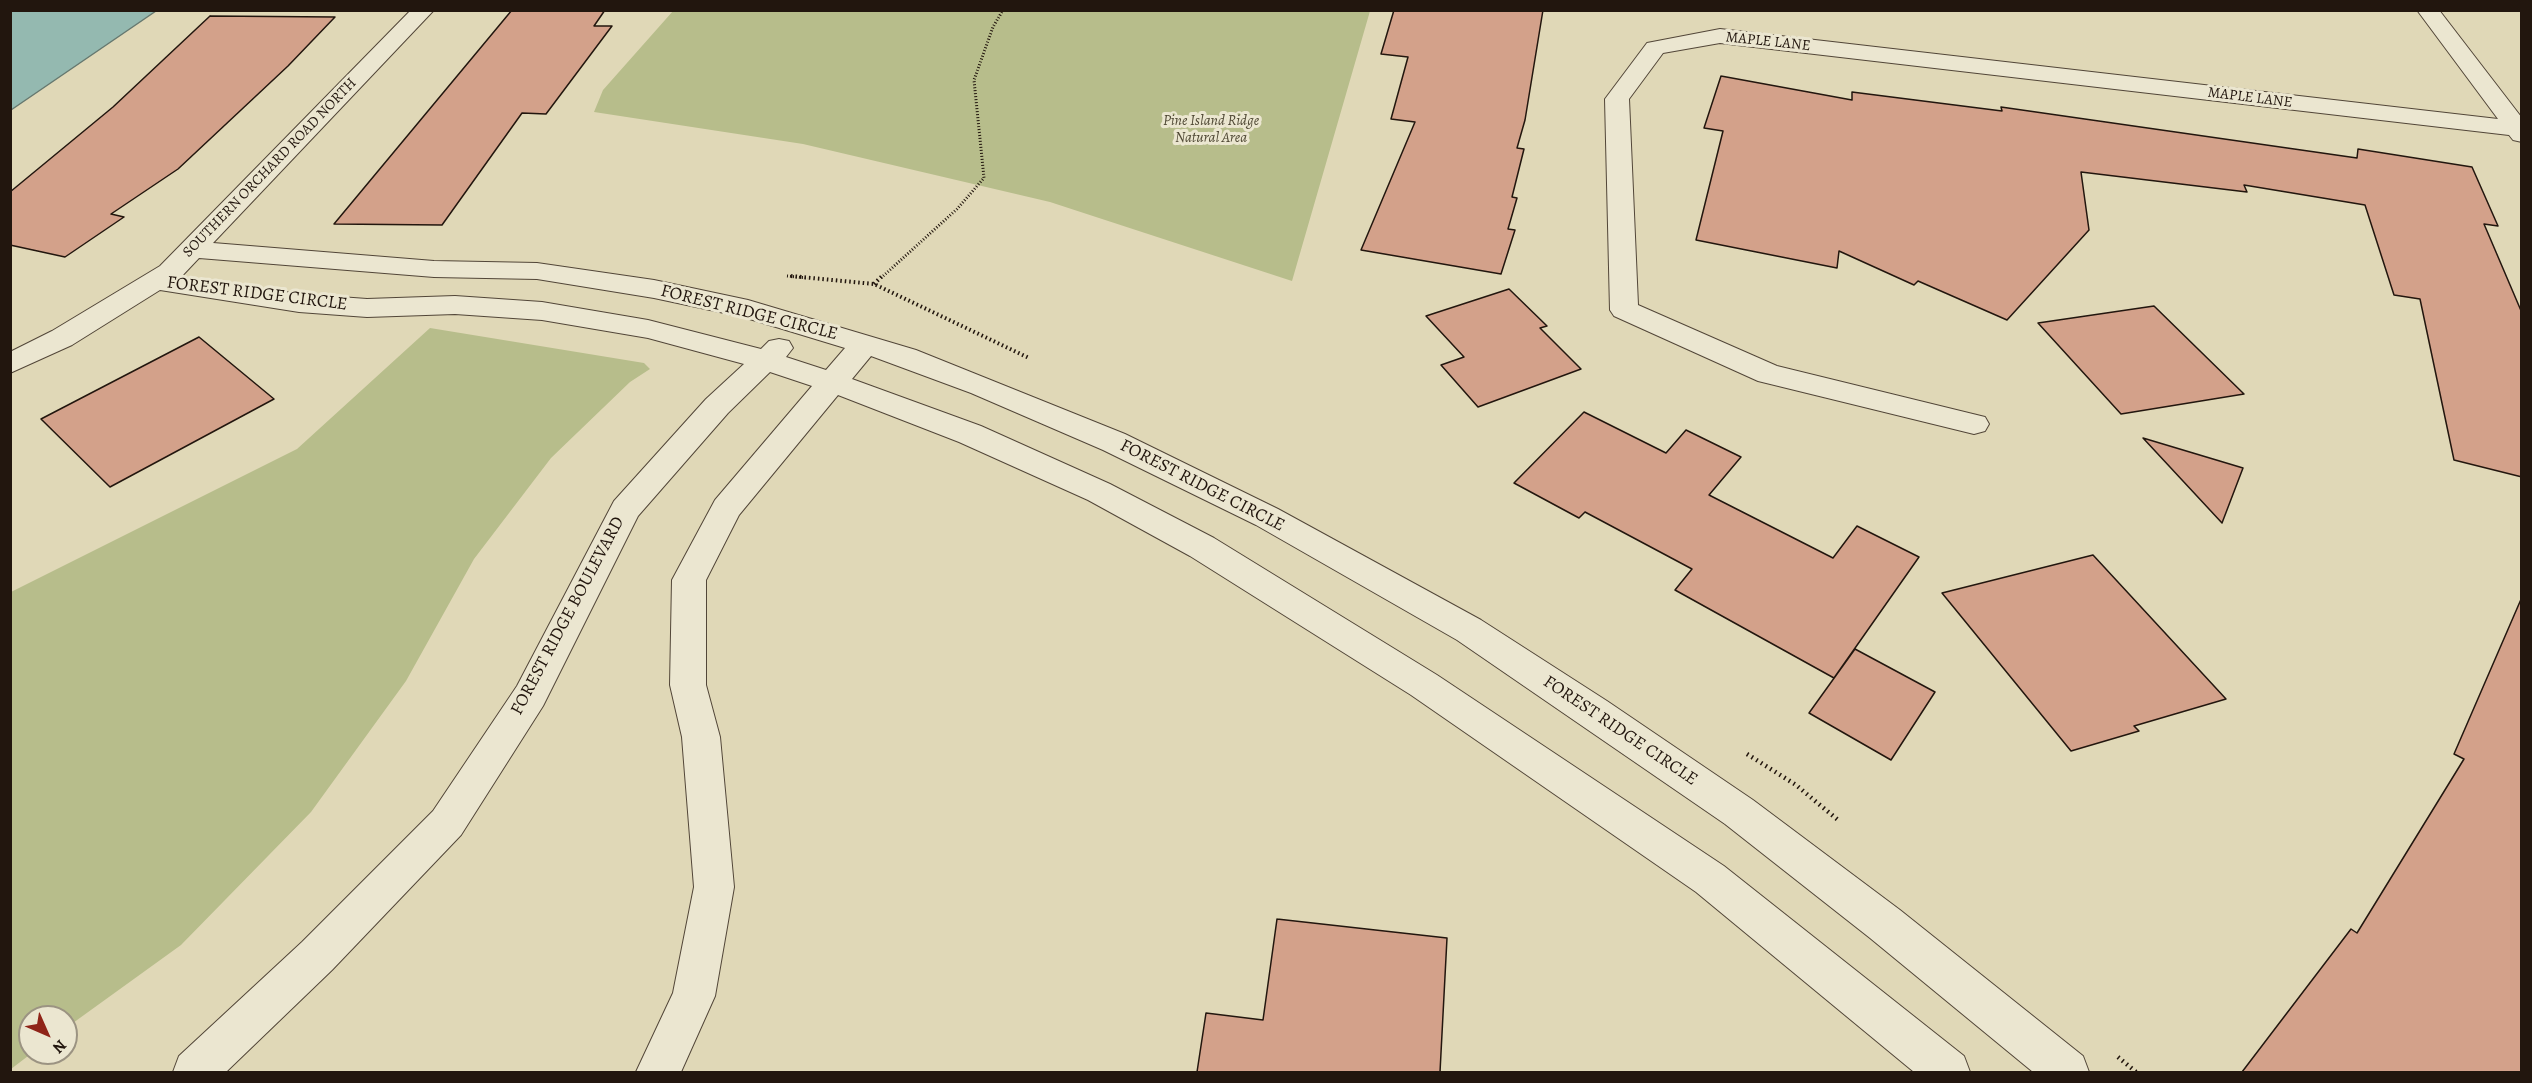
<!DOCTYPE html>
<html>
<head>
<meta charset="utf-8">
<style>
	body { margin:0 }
	#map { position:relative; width:2532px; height:1083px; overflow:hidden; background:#e0d8b7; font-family:Alegreya,serif }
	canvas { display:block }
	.frame { position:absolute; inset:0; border:12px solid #22160e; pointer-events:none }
	.north { position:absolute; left:18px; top:1005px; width:60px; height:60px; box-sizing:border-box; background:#ebe6d0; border:2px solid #9b9382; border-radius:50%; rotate:135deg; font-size:16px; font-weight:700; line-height:24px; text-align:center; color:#22160e }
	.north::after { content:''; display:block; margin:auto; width:21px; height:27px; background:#8f2418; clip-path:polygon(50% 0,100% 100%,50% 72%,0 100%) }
</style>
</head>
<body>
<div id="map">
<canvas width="2532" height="1083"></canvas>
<div class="frame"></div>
<div class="north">N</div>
</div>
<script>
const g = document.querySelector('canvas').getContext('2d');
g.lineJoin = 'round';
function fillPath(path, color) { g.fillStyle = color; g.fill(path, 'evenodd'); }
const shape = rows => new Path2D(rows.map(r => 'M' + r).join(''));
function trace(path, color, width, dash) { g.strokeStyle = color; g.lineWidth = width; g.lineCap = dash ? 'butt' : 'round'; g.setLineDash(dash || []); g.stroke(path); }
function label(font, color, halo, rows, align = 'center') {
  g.font = font + ' Alegreya,serif'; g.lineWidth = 6; g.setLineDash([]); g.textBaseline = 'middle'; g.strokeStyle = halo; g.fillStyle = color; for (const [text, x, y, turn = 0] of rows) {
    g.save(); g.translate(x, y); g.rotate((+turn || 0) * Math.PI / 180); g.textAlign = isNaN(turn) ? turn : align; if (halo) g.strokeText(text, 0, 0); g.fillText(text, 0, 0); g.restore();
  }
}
fillPath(shape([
	[673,11,673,10,1370,11,1292,281,1050,202,803,144,594,112,603,90],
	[430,328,644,363,650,369,630,382,551,458,474,559,406,681,311,812,181,945,66,1028,66,1017,30,1017,30,1053,32,1053,11,1069,11,592,297,449]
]), '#b7bd8b');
const water = shape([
	[11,10,156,10,156,11,11,110,11,10]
]);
fillPath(water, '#94b9b0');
trace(water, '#66786f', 1.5);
const building = shape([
	[512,10,605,10,594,26,612,26,546,114,522,113,442,225,334,224,512,10],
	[1394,10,1543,10,1525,120,1517,148,1524,149,1512,197,1517,198,1508,229,1515,230,1501,274,1361,250,1415,122,1391,119,1408,57,1381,54,1394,10],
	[210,16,335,17,288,66,178,169,111,214,124,217,65,257,10,245,10,192,113,107,210,16],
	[1721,76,1852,100,1852,92,2002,111,2001,107,2357,158,2358,149,2472,167,2498,226,2484,224,2522,313,2522,477,2454,460,2420,299,2394,295,2365,205,2244,185,2247,192,2081,172,2089,230,2007,320,1918,281,1914,285,1839,251,1837,268,1696,240,1723,131,1704,128,1721,76],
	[1509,289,1547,326,1540,328,1581,369,1478,407,1441,365,1464,357,1426,316,1509,289],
	[2154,306,2244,394,2121,414,2038,323,2154,306],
	[199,337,274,399,110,487,41,419,199,337],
	[1584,412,1666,453,1686,430,1741,457,1709,495,1833,558,1857,526,1919,557,1834,678,1675,590,1692,569,1585,512,1579,518,1514,483,1584,412],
	[2143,438,2243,468,2222,523,2143,438],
	[2093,555,2226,699,2134,726,2139,731,2071,751,1942,593,2093,555],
	[2522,597,2522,1072,2242,1072,2351,929,2357,933,2464,759,2454,754,2522,597],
	[1855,649,1935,692,1891,760,1809,713,1855,649],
	[1277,919,1447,938,1440,1072,1197,1072,1206,1013,1263,1020,1277,919]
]);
fillPath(building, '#d3a18a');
trace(building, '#22160e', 1.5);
const minor = shape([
	[411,10,434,10,213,243,434,261,537,263,654,280,748,300,916,350,1125,434,1278,509,1481,620,1607,701,1753,800,1900,910,2083,1056,2089,1072,2033,1072,1870,938,1725,824,1457,640,1256,525,1103,450,971,393,871,356,852,379,981,426,1110,484,1214,538,1437,675,1724,866,1964,1056,1970,1072,1914,1072,1696,892,1411,695,1190,556,1088,500,959,442,838,395,739,515,706,580,706,685,720,737,734,887,715,996,681,1072,636,1072,673,993,694,887,682,737,670,685,672,580,715,500,812,386,770,372,728,413,638,516,543,706,461,835,332,970,226,1072,173,1072,179,1056,302,942,433,811,517,686,614,501,706,399,744,364,648,338,542,320,455,314,367,317,299,312,160,290,72,345,10,373,10,352,52,331,160,266,411,10],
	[199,258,434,277,537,279,654,298,743,317,845,348,826,370,786,357,793,348,789,341,779,339,769,341,761,349,648,320,542,302,455,296,367,299,299,294,181,277,199,258],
	[2417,10,2439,10,2522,118,2522,142,2513,140,2509,135,1720,43,1663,53,1629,99,1638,305,1777,366,1985,417,1989,424,1985,431,1974,434,1758,381,1614,316,1610,310,1605,99,1647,43,1720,29,2498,119,2417,10]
]);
trace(minor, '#524638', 2);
trace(shape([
	[787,276,808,278],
	[881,278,957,209,984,178,974,80,993,27,1003,10]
]), '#22160e', 3, [1, 2]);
trace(shape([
	[791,276,874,284,1029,358],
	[874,284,882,276]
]), '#22160e', 4, [1.5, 3]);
trace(shape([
	[1747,754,1796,785,1838,820],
	[2118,1057,2136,1072]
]), '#22160e', 4.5, [1.5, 4]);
fillPath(minor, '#ebe6d0');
label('15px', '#22160e', '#ebe6d0', [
	["MAPLE LANE",1768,42,6],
	["MAPLE LANE",2250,98,7],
	["SOUTHERN ORCHARD ROAD NORTH",270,168,-46]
]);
label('italic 15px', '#4f4834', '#ebe6d0', [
	["Pine Island Ridge",1211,121],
	["Natural Area",1211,138]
]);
label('18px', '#22160e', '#ebe6d0', [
	["FOREST RIDGE CIRCLE",257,294,7],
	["FOREST RIDGE CIRCLE",749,313,14],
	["FOREST RIDGE CIRCLE",1202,486,27],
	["FOREST RIDGE BOULEVARD",568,616,-62],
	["FOREST RIDGE CIRCLE",1620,731,34]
]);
</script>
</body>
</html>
